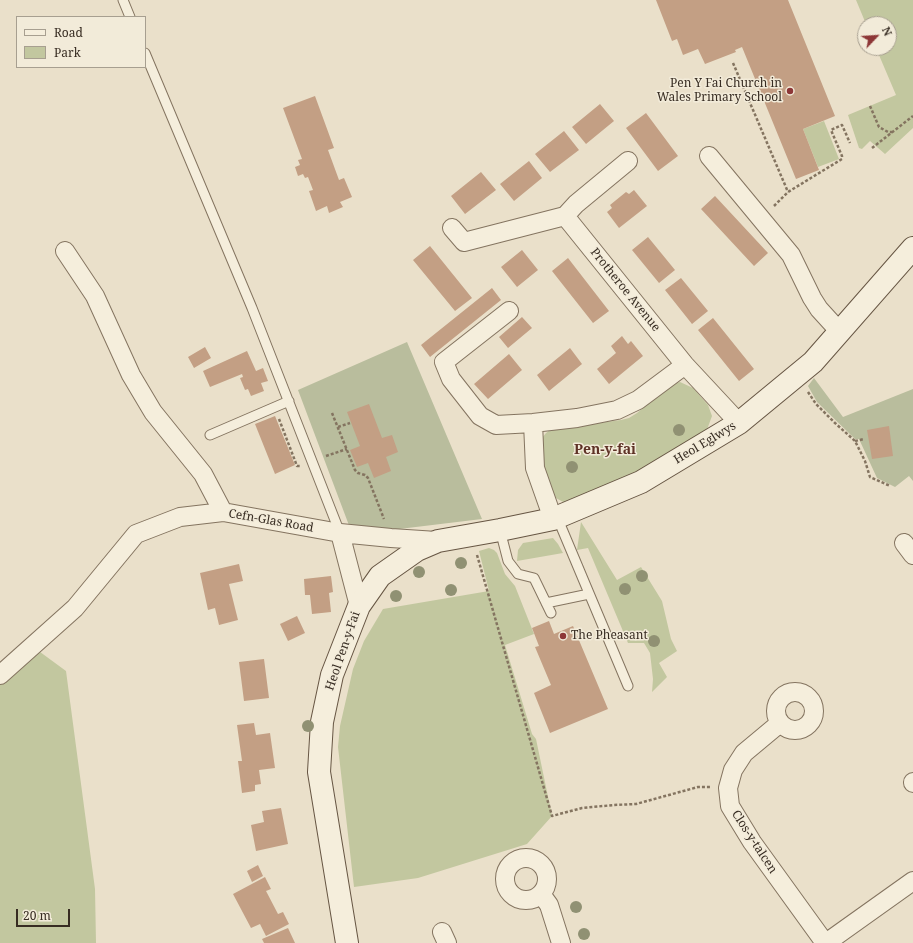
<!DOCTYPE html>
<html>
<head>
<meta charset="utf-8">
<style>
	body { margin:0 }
	#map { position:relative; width:913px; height:943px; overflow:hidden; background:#eae0ca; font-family:"Noto Serif",serif }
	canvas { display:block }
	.legend { position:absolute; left:16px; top:16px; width:130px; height:52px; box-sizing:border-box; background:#f2ebd9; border:1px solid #a79f90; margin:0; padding:5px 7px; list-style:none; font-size:12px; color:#372c22 }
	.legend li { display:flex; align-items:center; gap:8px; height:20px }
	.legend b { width:20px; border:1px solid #a79f90 }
	.north { position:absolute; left:857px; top:16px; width:40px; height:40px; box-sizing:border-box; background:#f2ebd9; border:1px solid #a79f90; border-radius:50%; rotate:65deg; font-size:11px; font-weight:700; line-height:16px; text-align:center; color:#372c22 }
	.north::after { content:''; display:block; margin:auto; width:14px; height:18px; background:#8d3737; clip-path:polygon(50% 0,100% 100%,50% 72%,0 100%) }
	.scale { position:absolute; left:16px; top:909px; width:54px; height:18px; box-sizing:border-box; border:2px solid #372c22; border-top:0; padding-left:5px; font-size:12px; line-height:14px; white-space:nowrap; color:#372c22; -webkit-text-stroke:3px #f2ebd9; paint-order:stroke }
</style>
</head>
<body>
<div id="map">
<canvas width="913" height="943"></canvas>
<ul class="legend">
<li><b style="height:5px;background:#f5eedc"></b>Road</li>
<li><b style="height:11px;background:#c2c79f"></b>Park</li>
</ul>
<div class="north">N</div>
<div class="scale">20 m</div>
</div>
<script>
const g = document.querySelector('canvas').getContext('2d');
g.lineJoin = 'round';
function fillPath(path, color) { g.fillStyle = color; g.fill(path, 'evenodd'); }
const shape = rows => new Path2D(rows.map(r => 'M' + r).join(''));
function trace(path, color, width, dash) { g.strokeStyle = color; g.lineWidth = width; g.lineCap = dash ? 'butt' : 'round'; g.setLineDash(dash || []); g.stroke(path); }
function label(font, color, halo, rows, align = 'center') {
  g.font = font + ' "Noto Serif",serif'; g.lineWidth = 3; g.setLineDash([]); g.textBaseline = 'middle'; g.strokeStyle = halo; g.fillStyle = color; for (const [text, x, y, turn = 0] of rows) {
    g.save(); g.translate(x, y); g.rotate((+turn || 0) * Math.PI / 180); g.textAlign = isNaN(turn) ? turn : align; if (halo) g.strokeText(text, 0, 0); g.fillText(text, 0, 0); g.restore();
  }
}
fillPath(shape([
	[856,0,913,0,913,128,885,154,870,141,862,149,859,148,848,115,896,95,876,48,889,48,889,24,866,24],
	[824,121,839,159,818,167,803,129],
	[680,382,693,388,708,405,712,416,705,435,637,475,565,503,554,497,550,492,540,451,542,438,546,433,550,430,562,428,621,420,629,418,637,413,671,384],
	[581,522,617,580,641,567,662,601,671,639,677,651,659,663,667,677,652,692,653,679,650,653,644,643,628,643,588,548,577,550],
	[553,538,558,544,563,553,517,561,518,550,523,543],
	[489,548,494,550,497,553,505,574,515,586,534,634,505,645,532,734,536,739,552,816,527,844,418,878,354,887,338,747,340,726,353,669,364,641,383,609,489,591,479,551],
	[36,649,66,671,95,889,96,943,0,943,0,680]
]), '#c2c79f');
fillPath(shape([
	[407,342,482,519,391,530,350,528,298,390],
	[814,378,843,417,913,389,913,481,909,476,895,487,877,478,859,439,855,439,817,402,808,386]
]), '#b9bd9d');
fillPath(shape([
	[656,0,788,0,835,116,803,129,819,170,796,179,742,47,735,50,736,52,705,64,698,49,683,55,677,39,672,41],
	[315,96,334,148,328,150,339,180,344,178,352,197,340,202,343,207,329,213,327,206,316,211,309,191,313,190,308,177,305,178,303,174,298,176,295,167,300,165,298,160,302,159,283,108],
	[600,104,614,121,586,144,572,127],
	[646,113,678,156,658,171,626,128],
	[564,131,579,150,550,172,535,154],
	[529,161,542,178,514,201,500,184],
	[481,172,496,190,465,214,451,196],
	[634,190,647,206,619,228,607,212,612,208,610,205,626,192,629,194],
	[715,196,768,253,754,266,701,209],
	[648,237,675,270,659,283,632,250],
	[430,246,472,298,455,311,413,260],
	[522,250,538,270,517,287,501,267],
	[568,258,609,311,593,323,552,271],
	[681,278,708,311,692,324,665,290],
	[492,288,501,300,430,357,421,345],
	[522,317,532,328,508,348,499,337],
	[713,318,754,369,739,381,698,330],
	[622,336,628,344,631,341,643,356,609,384,597,369,616,353,611,346],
	[205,347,211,358,194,368,188,357],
	[570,348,582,364,549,391,537,375],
	[247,351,256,371,263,368,268,381,261,383,264,391,251,396,248,389,245,390,240,378,243,377,242,374,210,387,203,371],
	[509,354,522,370,488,399,474,384],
	[369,404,382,438,392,435,398,452,386,457,391,471,374,478,368,463,357,467,350,450,360,446,347,412],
	[275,416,295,465,275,474,255,424],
	[889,426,893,456,872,459,867,430],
	[239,564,243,581,229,584,238,620,219,625,215,608,208,610,200,573],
	[331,576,333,592,329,593,331,612,312,614,310,595,305,595,304,579],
	[297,616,305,633,288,641,280,624],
	[549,621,554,634,573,626,608,709,550,733,534,693,551,685,535,647,539,646,532,628],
	[264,659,269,698,244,701,239,662],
	[254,723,256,735,270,733,275,768,259,770,261,784,255,785,255,791,242,793,238,761,242,761,237,725],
	[281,808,288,844,256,851,251,825,264,822,262,811],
	[258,865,263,876,252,882,247,871],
	[265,877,271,889,266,891,278,914,283,912,289,924,266,936,260,924,251,928,233,894],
	[288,928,295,943,264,943,262,939]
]), '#c39f84');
const lane = shape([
	[123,0,130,17],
	[145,53,252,308,340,533],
	[210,435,289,401],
	[557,517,628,686],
	[500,530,508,561,518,574,534,578,551,613],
	[546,603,589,594]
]);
const street = shape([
	[709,156,791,255,812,298,819,309,839,331],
	[565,216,576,204,628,161],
	[452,228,464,242,565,216,685,365,739,423],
	[65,251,95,296,131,375,153,412,203,474,223,512],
	[509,311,444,362,451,379,480,416,496,425,533,423,577,418,617,410,638,400,685,365],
	[533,423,535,468,553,519],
	[340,533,359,606],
	[904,543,913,555],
	[0,675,75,608,136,534,180,517,223,512,340,533,391,538,437,541],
	'776 711a19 19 0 1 1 38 0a19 19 0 1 1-38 0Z',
	[780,723,744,753,733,770,728,788,730,806,752,842,825,943],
	[913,783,913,782],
	'505 879a21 21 0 1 1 42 0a21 21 0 1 1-42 0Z',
	[541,894,549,905,561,943],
	[442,932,447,943],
	[826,943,913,881]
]);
const secondary = shape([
	[347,943,319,772,322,722,332,675,359,606,380,576,417,550,438,541,500,530,553,519,641,482,739,423,813,362,913,248]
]);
trace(lane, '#847460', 11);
trace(street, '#847460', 20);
trace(secondary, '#665543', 24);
trace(shape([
	[733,63,788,192],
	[870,106,879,127,888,132,893,132],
	[872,148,913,116],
	[774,206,788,192,842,159,842,156,831,130,842,125,850,143],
	[808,392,816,404,835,423,855,441,865,461,870,477,890,486],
	[332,413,355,470,358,473,365,475,368,478,384,519],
	[279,419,297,466,300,466],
	[338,427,350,423],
	[855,441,864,439],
	[326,456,347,449],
	[477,555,552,816,582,808,614,805,636,804,698,787,711,787]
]), '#847460', 2.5, [3, 2]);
trace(lane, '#f5eedc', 9);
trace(street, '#f5eedc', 18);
trace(secondary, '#f5eedc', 22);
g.fillStyle = '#909173';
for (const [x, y] of [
	[679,430],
	[572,467],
	[461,563],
	[419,572],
	[642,576],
	[625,589],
	[451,590],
	[396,596],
	[654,641],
	[308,726],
	[576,907],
	[584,934]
]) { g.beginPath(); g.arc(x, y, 6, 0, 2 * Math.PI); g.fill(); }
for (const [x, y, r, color] of [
	[790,91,4,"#8d3737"],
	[563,636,4,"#8d3737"]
]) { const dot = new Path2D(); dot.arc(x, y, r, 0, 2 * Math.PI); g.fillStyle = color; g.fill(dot); trace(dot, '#f2ebd9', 1.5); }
label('12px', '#372c22', '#f2ebd9', [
	["Pen Y Fai Church in",782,84],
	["Wales Primary School",782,98],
	["The Pheasant",571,636,"left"]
], 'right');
label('12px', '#372c22', '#f2ebd9', [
	["Protheroe Avenue",625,290,51],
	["Heol Eglwys",705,443,-31],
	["Cefn-Glas Road",271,521,10],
	["Heol Pen-y-Fai",343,651,-71],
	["Clos-y-talcen",754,842,57]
]);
label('bold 14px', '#5e3226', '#f2ebd9', [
	["Pen-y-fai",605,450]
]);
</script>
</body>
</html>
